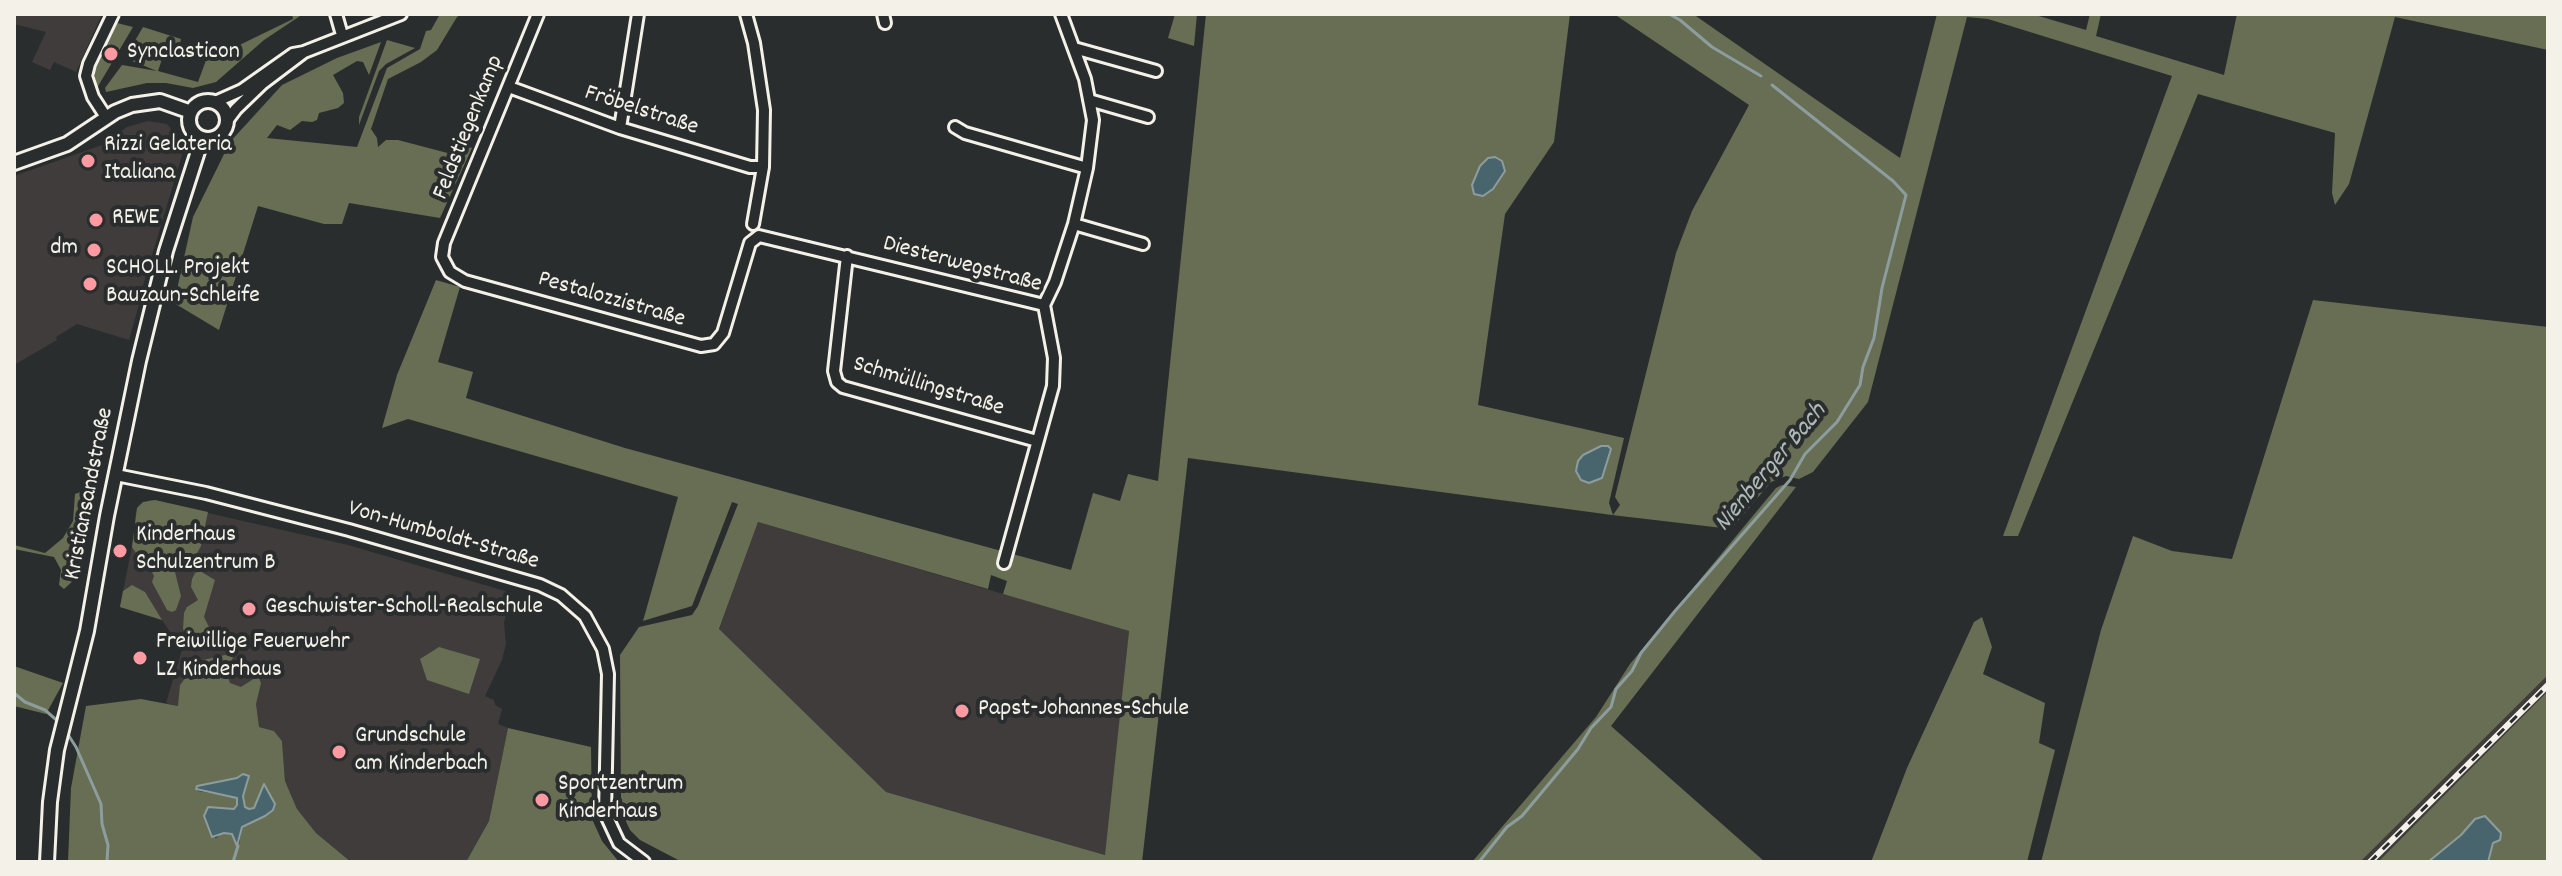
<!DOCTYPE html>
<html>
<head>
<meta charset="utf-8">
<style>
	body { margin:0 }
	#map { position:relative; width:2562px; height:876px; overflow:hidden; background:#2a2d2e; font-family:Dekko,sans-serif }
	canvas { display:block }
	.frame { position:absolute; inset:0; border:16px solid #f4f1e8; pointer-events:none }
</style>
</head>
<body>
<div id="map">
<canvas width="2562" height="876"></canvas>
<div class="frame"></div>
</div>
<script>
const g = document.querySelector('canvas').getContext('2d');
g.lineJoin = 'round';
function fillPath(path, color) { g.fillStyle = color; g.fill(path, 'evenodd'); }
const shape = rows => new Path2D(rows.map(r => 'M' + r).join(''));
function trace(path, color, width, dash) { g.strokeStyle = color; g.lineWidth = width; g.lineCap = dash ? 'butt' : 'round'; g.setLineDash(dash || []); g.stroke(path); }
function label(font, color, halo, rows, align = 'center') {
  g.font = font + ' Dekko,sans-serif'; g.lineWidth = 8; g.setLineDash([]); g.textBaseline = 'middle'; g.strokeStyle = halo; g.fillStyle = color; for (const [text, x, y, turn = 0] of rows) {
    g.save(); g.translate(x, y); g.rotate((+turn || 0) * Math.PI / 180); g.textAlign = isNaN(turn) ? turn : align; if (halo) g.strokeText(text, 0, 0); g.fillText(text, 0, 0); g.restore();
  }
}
fillPath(shape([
	[14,14,102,14,76,72,54,62,50,70,32,62,46,32,14,24],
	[148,121,167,124,179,140,186,142,142,289,143,290,129,340,77,324,56,337,57,340,14,365,14,176,102,145,127,127],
	[151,500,348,545,512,593,504,622,506,644,502,660,485,696,494,700,495,705,502,709,498,724,508,728,489,821,466,862,351,862,316,833,297,809,285,781,282,741,274,731,166,703,182,650,162,620,120,607,133,541,136,512,139,505],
	[758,522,1129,631,1106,855,886,792,719,630],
	[2548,675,2548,691,2381,859,2378,862,2360,862]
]), '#403c3c');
fillPath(shape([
	[292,14,303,14,264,40,216,82,193,88,166,83,147,83,106,92,105,88,122,65,157,71,127,59,126,56,143,27,181,39,179,48,172,52,164,53,158,71,198,82,212,44,218,46,223,53,293,19],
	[440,14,462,14,457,17,437,50,421,62,388,79,371,129,377,138,378,147,386,140,398,140,459,156,463,144,472,148,440,218,349,203,342,224,324,224,258,206,219,330,174,303,193,217,230,142,282,85,337,58,381,42,369,75,363,62,357,61,333,75,343,93,344,103,338,108,319,113,317,120,312,122,302,121,290,130,277,125,267,138,357,147,387,68,420,49,426,31,431,30],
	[1175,14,1197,14,1194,46,1168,38],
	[1206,14,1570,14,1554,142,1505,214,1478,405,1624,438,1609,503,1613,515,1620,505,1615,497,1676,253,1692,211,1749,105,1614,14,1693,14,1900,158,1937,14,2032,14,2086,30,2090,14,2101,14,2096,36,2224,75,2237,14,2548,14,2548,50,2395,17,2349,184,2335,205,2332,193,2335,133,2198,94,2018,536,2003,536,2172,76,1988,19,1967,17,1868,402,1813,472,1799,479,1786,476,1771,482,1731,529,1612,515,1188,458,1142,862,682,862,640,840,630,830,623,815,621,798,620,655,639,627,692,615,698,606,738,504,732,502,692,606,643,621,678,497,408,419,382,428,397,375,436,280,460,287,438,362,473,372,466,398,625,448,1071,570,1093,493,1120,501,1128,474,1158,481],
	[758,522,988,589,991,575,1007,581,1003,594,1129,631,1105,855,886,792,719,629],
	[117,23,133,27,97,88,94,72],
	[387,40,415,48,386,64,379,71,359,125,359,117],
	[2313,300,2548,327,2548,675,2360,862,2041,862,2101,630,2133,536,2172,551,2232,559],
	[1782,485,1796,487,1611,726,1765,862,1472,862,1596,717,1630,664,1776,488],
	[86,490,82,510,86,517,74,580,64,589,59,585,61,570,54,557,14,549,14,545,45,553,63,538,73,521,75,494],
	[155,500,208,512,201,546,196,555,183,559,174,568,181,596,176,610,172,612,167,610,152,582,154,576,145,558,138,556,132,547,137,508,143,502],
	[200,571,215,580,204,617,212,633,249,643,246,648,239,649,226,643,198,644,190,638,183,629,184,613,187,607,198,600,191,587,192,579,195,573],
	[132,585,145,592,162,620,120,607,123,591],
	[1982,617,1992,647,1983,674,2045,703,2039,743,2055,750,2027,862,1871,862,1907,768,1974,622],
	[439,647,480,659,469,694,427,680,420,659],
	[225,655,233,657,227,675,230,683,241,687,258,676,261,683,256,704,259,727,274,731,282,741,285,781,297,809,316,833,351,862,68,862,71,788,86,706,141,699,178,706,180,685,186,677,203,660],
	[243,774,249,776,243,796,245,807,252,809,256,806,263,785,273,810,242,827,239,844,232,834,222,833,216,838,211,835,204,816,207,808,210,807,234,809,238,802,236,797,198,791,197,786,237,778],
	[14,666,63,683,46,714,14,706],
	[2548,691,2548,862,2488,862,2493,843,2475,819,2461,835,2428,862,2378,862],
	[508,728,591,747,592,819,602,841,619,862,466,862,489,821]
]), '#676e54');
const water = shape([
	[1495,157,1502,161,1505,171,1493,189,1483,196,1474,194,1472,185,1480,166,1488,158,1495,157],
	[1601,446,1608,446,1611,449,1602,478,1589,483,1581,480,1576,471,1578,461,1583,455,1601,446],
	[243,774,249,776,243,796,245,807,249,809,254,808,264,784,275,804,273,810,265,816,242,827,237,846,232,834,224,833,212,837,204,816,208,807,234,809,237,805,237,798,196,789,197,786,237,778,243,774],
	[2485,816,2501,833,2500,840,2493,843,2488,862,2428,862,2461,835,2475,819,2485,816]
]);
fillPath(water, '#48656d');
trace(water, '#8d9d9e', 2);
trace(shape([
	[1669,14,1680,20,1712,47,1761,76],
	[14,693,25,702,45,710,61,724],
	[67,733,76,747,101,804,102,824,108,845,107,862],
	[233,862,238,846],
	[1479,862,1507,827,1522,816,1578,749,1591,728,1611,707,1616,689,1632,671,1641,653,1675,611,1790,480,1805,454,1837,422,1860,385,1863,367,1874,338,1882,288,1906,195,1893,181,1772,85]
]), '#8d9d9e', 3);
const minor = shape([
	[336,14,342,35],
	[538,14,444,243,442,257,450,272,465,281,701,346,714,344,723,333,750,243,759,236,1044,305,1054,358,1053,386,1004,563],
	[746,14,754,43,764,110,763,167,753,224],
	[883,14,885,23],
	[1074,48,1156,71],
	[509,87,620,128,750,167,763,167],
	[1089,100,1148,117],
	[215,102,242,90,293,54,304,52,401,14],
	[106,117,93,97,86,76,89,64,113,14],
	[227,121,236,109,263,83,304,52],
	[955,127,965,133,1087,168],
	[620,128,638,14],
	[1074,224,1143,244],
	[847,256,834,371,837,382,843,387,1037,441],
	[1044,305,1055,282,1074,224,1087,168,1093,120,1085,79,1061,14],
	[116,475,206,493,349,530,540,585,561,595,585,616,603,649,608,674,605,813,619,843,644,862]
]);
const tertiary = shape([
	'189 120a19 19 0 1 1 38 0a19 19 0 1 1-38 0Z',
	[14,163,67,144,115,112,132,105,160,101,191,112],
	[47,862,50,802,57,750,87,631,107,516,139,361,166,251,202,139]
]);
trace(minor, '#f4f1e8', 16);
trace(tertiary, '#f4f1e8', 18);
trace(minor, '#2a2d2e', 10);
trace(tertiary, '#2a2d2e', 12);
const rail = shape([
	[2370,862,2548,685]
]);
trace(rail, '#f4f1e8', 6);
trace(rail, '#2a2d2e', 3, [9]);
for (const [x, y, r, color] of [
	[111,54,8,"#ff9aa2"],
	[88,161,8,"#ff9aa2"],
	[96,220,8,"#ff9aa2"],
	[94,250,8,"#ff9aa2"],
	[90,284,8,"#ff9aa2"],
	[120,551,8,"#ff9aa2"],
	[249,609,8,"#ff9aa2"],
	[140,658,8,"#ff9aa2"],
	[962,711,8,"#ff9aa2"],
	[339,752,8,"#ff9aa2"],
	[542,800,8,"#ff9aa2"]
]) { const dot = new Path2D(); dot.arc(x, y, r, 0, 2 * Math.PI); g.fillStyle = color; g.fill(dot); trace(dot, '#2a2d2e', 3); }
label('24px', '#f4f1e8', '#2a2d2e', [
	["Synclasticon",127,54],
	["Rizzi Gelateria",104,147],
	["Italiana",104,175],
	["REWE",112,220],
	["dm",78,250,"right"],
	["SCHOLL. Projekt",106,270],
	["Bauzaun-Schleife",106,298],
	["Kinderhaus",136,537],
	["Schulzentrum B",136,565],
	["Geschwister-Scholl-Realschule",265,609],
	["Freiwillige Feuerwehr",156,644],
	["LZ Kinderhaus",156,672],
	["Papst-Johannes-Schule",978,711],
	["Grundschule",355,738],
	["am Kinderbach",355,766],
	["Sportzentrum",558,786],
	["Kinderhaus",558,814]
], 'left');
label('24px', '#f4f1e8', '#2a2d2e', [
	["Fröbelstraße",641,112,18],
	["Feldstiegenkamp",470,128,-68],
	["Diesterwegstraße",962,266,15],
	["Pestalozzistraße",611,301,16],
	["Schmüllingstraße",928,388,17],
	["Kristiansandstraße",91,494,-79],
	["Von-Humboldt-Straße",443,537,16]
]);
label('italic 26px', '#afb9b7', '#2a2d2e', [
	["Nienberger Bach",1772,469,-50]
]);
</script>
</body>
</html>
